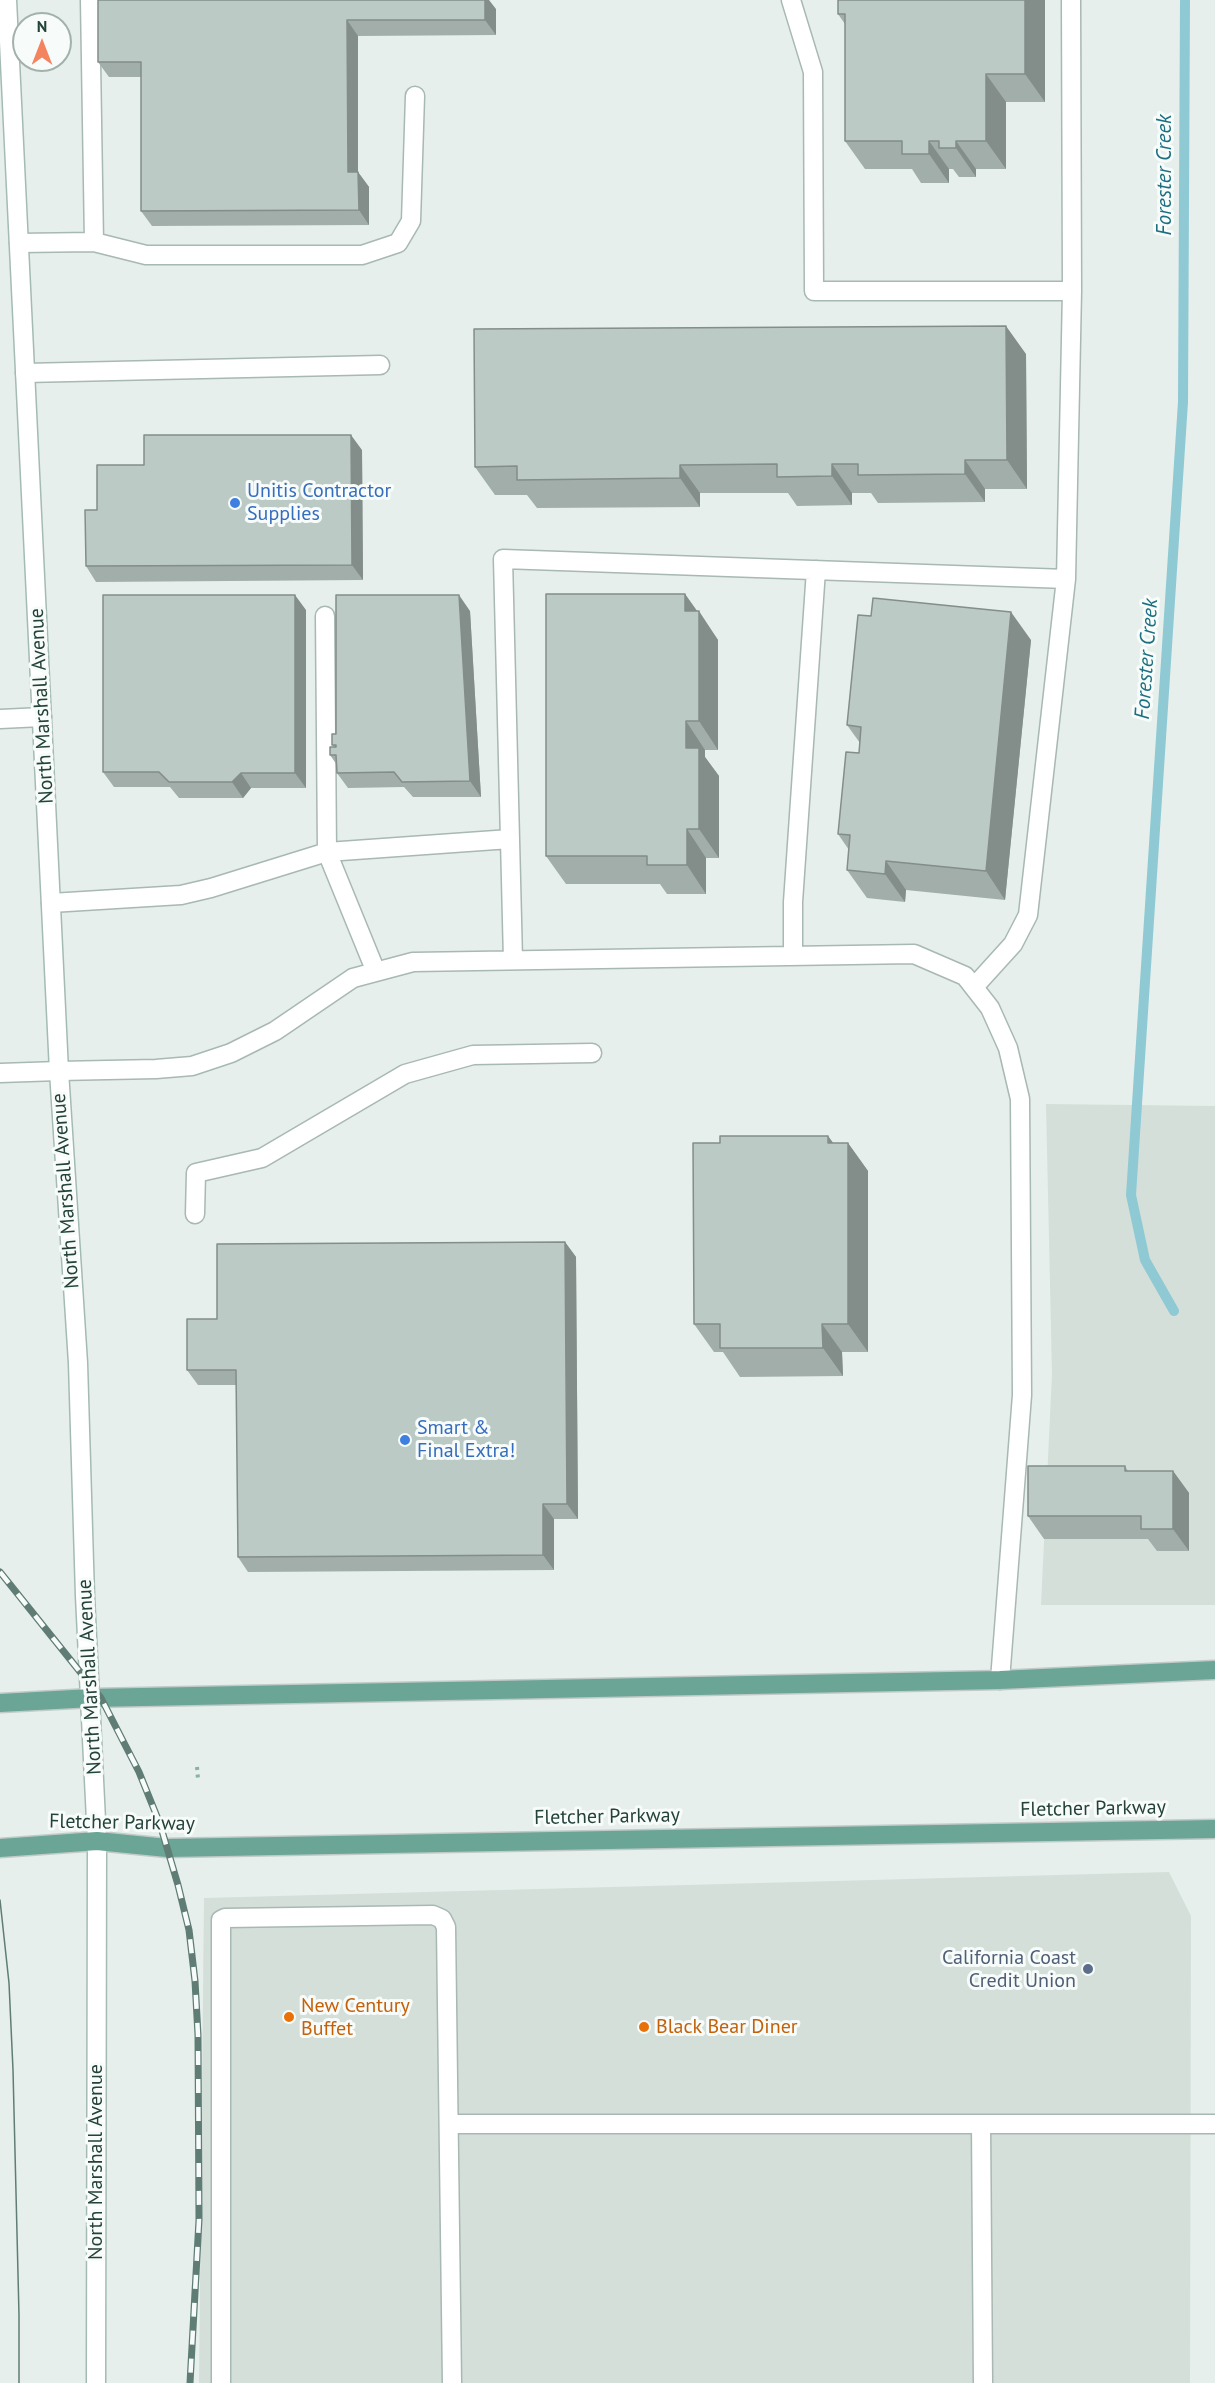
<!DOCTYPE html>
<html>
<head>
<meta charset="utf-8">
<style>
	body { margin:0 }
	#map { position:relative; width:1215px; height:2383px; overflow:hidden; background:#e6efeb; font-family:"PT Sans",sans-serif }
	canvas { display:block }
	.north { position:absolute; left:12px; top:12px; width:60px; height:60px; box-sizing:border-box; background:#f7fbf9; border:2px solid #a3b1ad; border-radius:50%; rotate:0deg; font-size:16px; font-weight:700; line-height:24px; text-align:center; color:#24423a }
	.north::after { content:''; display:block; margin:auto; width:21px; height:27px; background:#f4845f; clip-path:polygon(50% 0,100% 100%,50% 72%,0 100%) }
</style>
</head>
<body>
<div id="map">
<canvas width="1215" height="2383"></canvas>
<div class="north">N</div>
</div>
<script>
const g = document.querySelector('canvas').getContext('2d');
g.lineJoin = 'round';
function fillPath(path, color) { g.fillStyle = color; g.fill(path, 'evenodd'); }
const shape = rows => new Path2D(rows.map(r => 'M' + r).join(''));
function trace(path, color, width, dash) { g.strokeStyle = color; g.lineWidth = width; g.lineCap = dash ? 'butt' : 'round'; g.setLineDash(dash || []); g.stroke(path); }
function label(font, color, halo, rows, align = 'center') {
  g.font = font + ' "PT Sans",sans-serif'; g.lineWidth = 6; g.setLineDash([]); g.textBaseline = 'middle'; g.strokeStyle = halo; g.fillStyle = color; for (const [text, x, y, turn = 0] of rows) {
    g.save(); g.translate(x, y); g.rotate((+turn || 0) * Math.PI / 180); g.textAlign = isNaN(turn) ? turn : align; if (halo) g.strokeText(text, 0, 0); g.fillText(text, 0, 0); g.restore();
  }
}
fillPath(shape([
	[1046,1104,1215,1106,1215,1605,1041,1605,1052,1374],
	[1169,1872,1191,1916,1190,2383,199,2383,204,1898]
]), '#d4dfda');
trace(shape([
	[1174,1311,1145,1260,1131,1195,1183,402,1185,0]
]), '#8ec9d4', 10);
const lane = shape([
	[791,0,813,72,814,291,1072,291,1071,0],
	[94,242,146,255,362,255,398,243,411,221,415,96],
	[19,243,94,242,90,0],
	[25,373,380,365],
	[325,616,327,852,376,972],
	[0,719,42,717],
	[51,903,181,895,211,888,327,852,510,839],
	[793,955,793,902,816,570],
	[513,960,503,559,1066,579],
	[974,987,1013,944,1028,915,1066,579,1072,291],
	[59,1071,156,1069,192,1066,231,1053,275,1031,353,978,413,962,914,954,965,976,990,1008,1008,1048,1020,1099,1022,1395,1000,1680],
	[195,1214,196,1173,262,1158,405,1074,473,1055,592,1053],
	[449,2124,1215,2124],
	[981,2124,983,2383],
	[221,2383,221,1920,225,1918,433,1915,442,1919,446,1927,452,2383]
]);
const street = shape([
	[0,1073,59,1071]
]);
const secondary = shape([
	[7,0,59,1071,78,1363,85,1596,97,1841,96,2383]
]);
const primary = shape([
	[0,1703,92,1698,1000,1680,1215,1670],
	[0,1848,97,1841,167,1848,1215,1829]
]);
trace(lane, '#a8b8b2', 21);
trace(street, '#a8b8b2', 21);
trace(secondary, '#a4bbb3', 21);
trace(primary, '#c2cac8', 21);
trace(shape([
	[197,1767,198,1779]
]), '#86b3a5', 4, [3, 4.5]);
trace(lane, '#fff', 18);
trace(street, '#fff', 18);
trace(secondary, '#fff', 18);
trace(primary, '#6aa596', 18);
trace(shape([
	[0,1900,9,1983,13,2070,19,2315,19,2383]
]), '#5f7d75', 1.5);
const rail = shape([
	[0,1572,101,1698,139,1772,160,1824,178,1885,189,1930,195,1981,198,2035,199,2220,190,2383]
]);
trace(rail, '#5f7d75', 7);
trace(rail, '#f7fbf9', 4.5, [14]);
fillPath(shape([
	[98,0,496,9,496,35,358,36,358,172,369,187,369,225,152,226,141,211,141,77,109,77,98,62],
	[1045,0,1045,102,1006,102,1006,169,976,169,976,177,959,177,953,169,949,169,949,183,921,183,912,169,865,169,845,141,845,24,838,14],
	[1026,354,1027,489,985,489,985,502,878,503,871,493,852,493,852,505,797,506,788,493,700,493,700,507,537,508,527,495,495,495,475,467],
	[362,450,363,580,96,582,86,566,144,465],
	[685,594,718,640,718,750,705,750,705,757,719,776,719,858,706,858,706,894,667,894,660,884,566,884,546,856],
	[306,610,306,788,251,788,243,798,179,798,170,787,114,787,103,772],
	[470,611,481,797,413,797,404,787,348,788,337,773,337,765,330,755,334,747,332,745,336,734],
	[1031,640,1005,900,906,890,905,902,867,898,847,870,849,850,838,834,859,753,860,743,847,725],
	[828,1136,833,1143,848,1143,868,1171,868,1352,842,1352,843,1376,740,1377,723,1352,714,1352,694,1324,720,1143],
	[565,1242,576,1257,578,1519,554,1519,554,1570,248,1572,238,1557,237,1385,198,1385,187,1370,217,1319],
	[1125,1466,1128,1471,1173,1471,1189,1493,1189,1551,1157,1551,1148,1539,1044,1539,1028,1516]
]), '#a1aea9');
fillPath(shape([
	[485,0,489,0,496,9,496,35,485,20],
	[1025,0,1045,0,1045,102,1025,74],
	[347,20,358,36,358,172,369,187,369,225,359,210,348,172],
	[986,74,1006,102,1006,169,986,141],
	[929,141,949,169,949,183,929,154],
	[956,141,976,169,976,177,956,148],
	[1006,326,1026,354,1027,489,1007,460],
	[351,435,362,450,363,580,352,565],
	[965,460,985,489,985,502,965,474],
	[832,464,852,493,852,505,832,476],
	[680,465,700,493,700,507,680,478],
	[685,594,699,614,699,611,718,640,718,750,699,721,685,611],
	[295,595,306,610,306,788,295,773],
	[459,595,470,611,481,797,470,781],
	[1011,612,1031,640,1005,900,986,871],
	[686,721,705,750,705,757,719,776,719,858,699,829,686,748],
	[241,773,251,788,243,798,232,782],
	[687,829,706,858,706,894,687,865],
	[886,861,906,890,905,902,885,874],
	[828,1136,848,1163,848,1143,868,1171,868,1352,848,1324],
	[565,1242,576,1257,578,1519,567,1504],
	[822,1324,842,1352,843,1376,823,1348],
	[1173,1471,1189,1493,1189,1551,1173,1529],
	[543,1504,554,1519,554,1570,543,1555]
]), '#838d89');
const building = shape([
	[98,0,485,0,485,20,347,20,348,172,358,172,359,210,141,211,141,62,98,62,98,0],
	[838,0,1025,0,1025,74,986,74,986,141,956,141,956,148,939,148,939,141,929,141,929,154,902,154,902,141,845,141,845,14,838,14,838,0],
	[1006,326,1007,460,965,460,965,474,858,475,858,464,832,464,832,476,777,477,777,464,680,465,680,478,517,480,517,466,475,467,474,329,1006,326],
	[144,435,351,435,352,565,86,566,85,510,97,510,97,465,144,465,144,435],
	[546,594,685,594,685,611,699,611,699,721,686,721,686,748,699,748,699,829,687,829,687,865,647,865,647,856,546,856,546,594],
	[103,595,295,595,295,773,241,773,232,782,169,782,159,772,103,772,103,595],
	[336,595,459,595,470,781,402,782,394,772,337,773,336,755,330,755,330,747,336,747,336,745,332,745,332,734,336,734,336,595],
	[873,598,1011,612,986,871,886,861,885,874,847,870,850,835,838,834,846,752,859,753,861,727,847,725,858,615,871,616,873,598],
	[720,1136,828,1136,828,1143,848,1143,848,1324,822,1324,823,1348,720,1348,720,1324,694,1324,693,1143,720,1143,720,1136],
	[565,1242,567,1504,543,1504,543,1555,238,1557,236,1370,187,1370,187,1319,217,1319,217,1244,565,1242],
	[1028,1466,1125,1466,1125,1471,1173,1471,1173,1529,1141,1529,1141,1516,1028,1516,1028,1466]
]);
fillPath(building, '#bbcac4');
trace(building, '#838d89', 1.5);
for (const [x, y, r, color] of [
	[235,503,6,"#3f7fe0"],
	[405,1440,6,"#3f7fe0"],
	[1088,1969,6,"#5c6f8a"],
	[289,2017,6,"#e8710a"],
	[644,2027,6,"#e8710a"]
]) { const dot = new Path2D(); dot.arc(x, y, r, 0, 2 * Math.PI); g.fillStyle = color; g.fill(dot); trace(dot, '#f7fbf9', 2); }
label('20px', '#366cbe', '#f7fbf9', [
	["Unitis Contractor",247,491],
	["Supplies",247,514],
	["Smart &",417,1428],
	["Final Extra!",417,1451]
], 'left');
label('20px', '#24423a', '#f7fbf9', [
	["North Marshall Avenue",42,706,-93],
	["North Marshall Avenue",66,1191,-94],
	["North Marshall Avenue",90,1677,-93],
	["Fletcher Parkway",1093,1809,-1],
	["Fletcher Parkway",607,1817,-1],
	["Fletcher Parkway",122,1823,1],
	["North Marshall Avenue",96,2162,-90]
]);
label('20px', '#4e5e75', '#f7fbf9', [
	["California Coast",1076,1958],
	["Credit Union",1076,1981]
], 'right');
label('20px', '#c56008', '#f7fbf9', [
	["New Century",301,2006],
	["Buffet",301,2029],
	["Black Bear Diner",656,2027]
], 'left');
label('italic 21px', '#1c6f80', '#f7fbf9', [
	["Forester Creek",1165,175,-90],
	["Forester Creek",1147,659,-86]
]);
</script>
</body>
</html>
